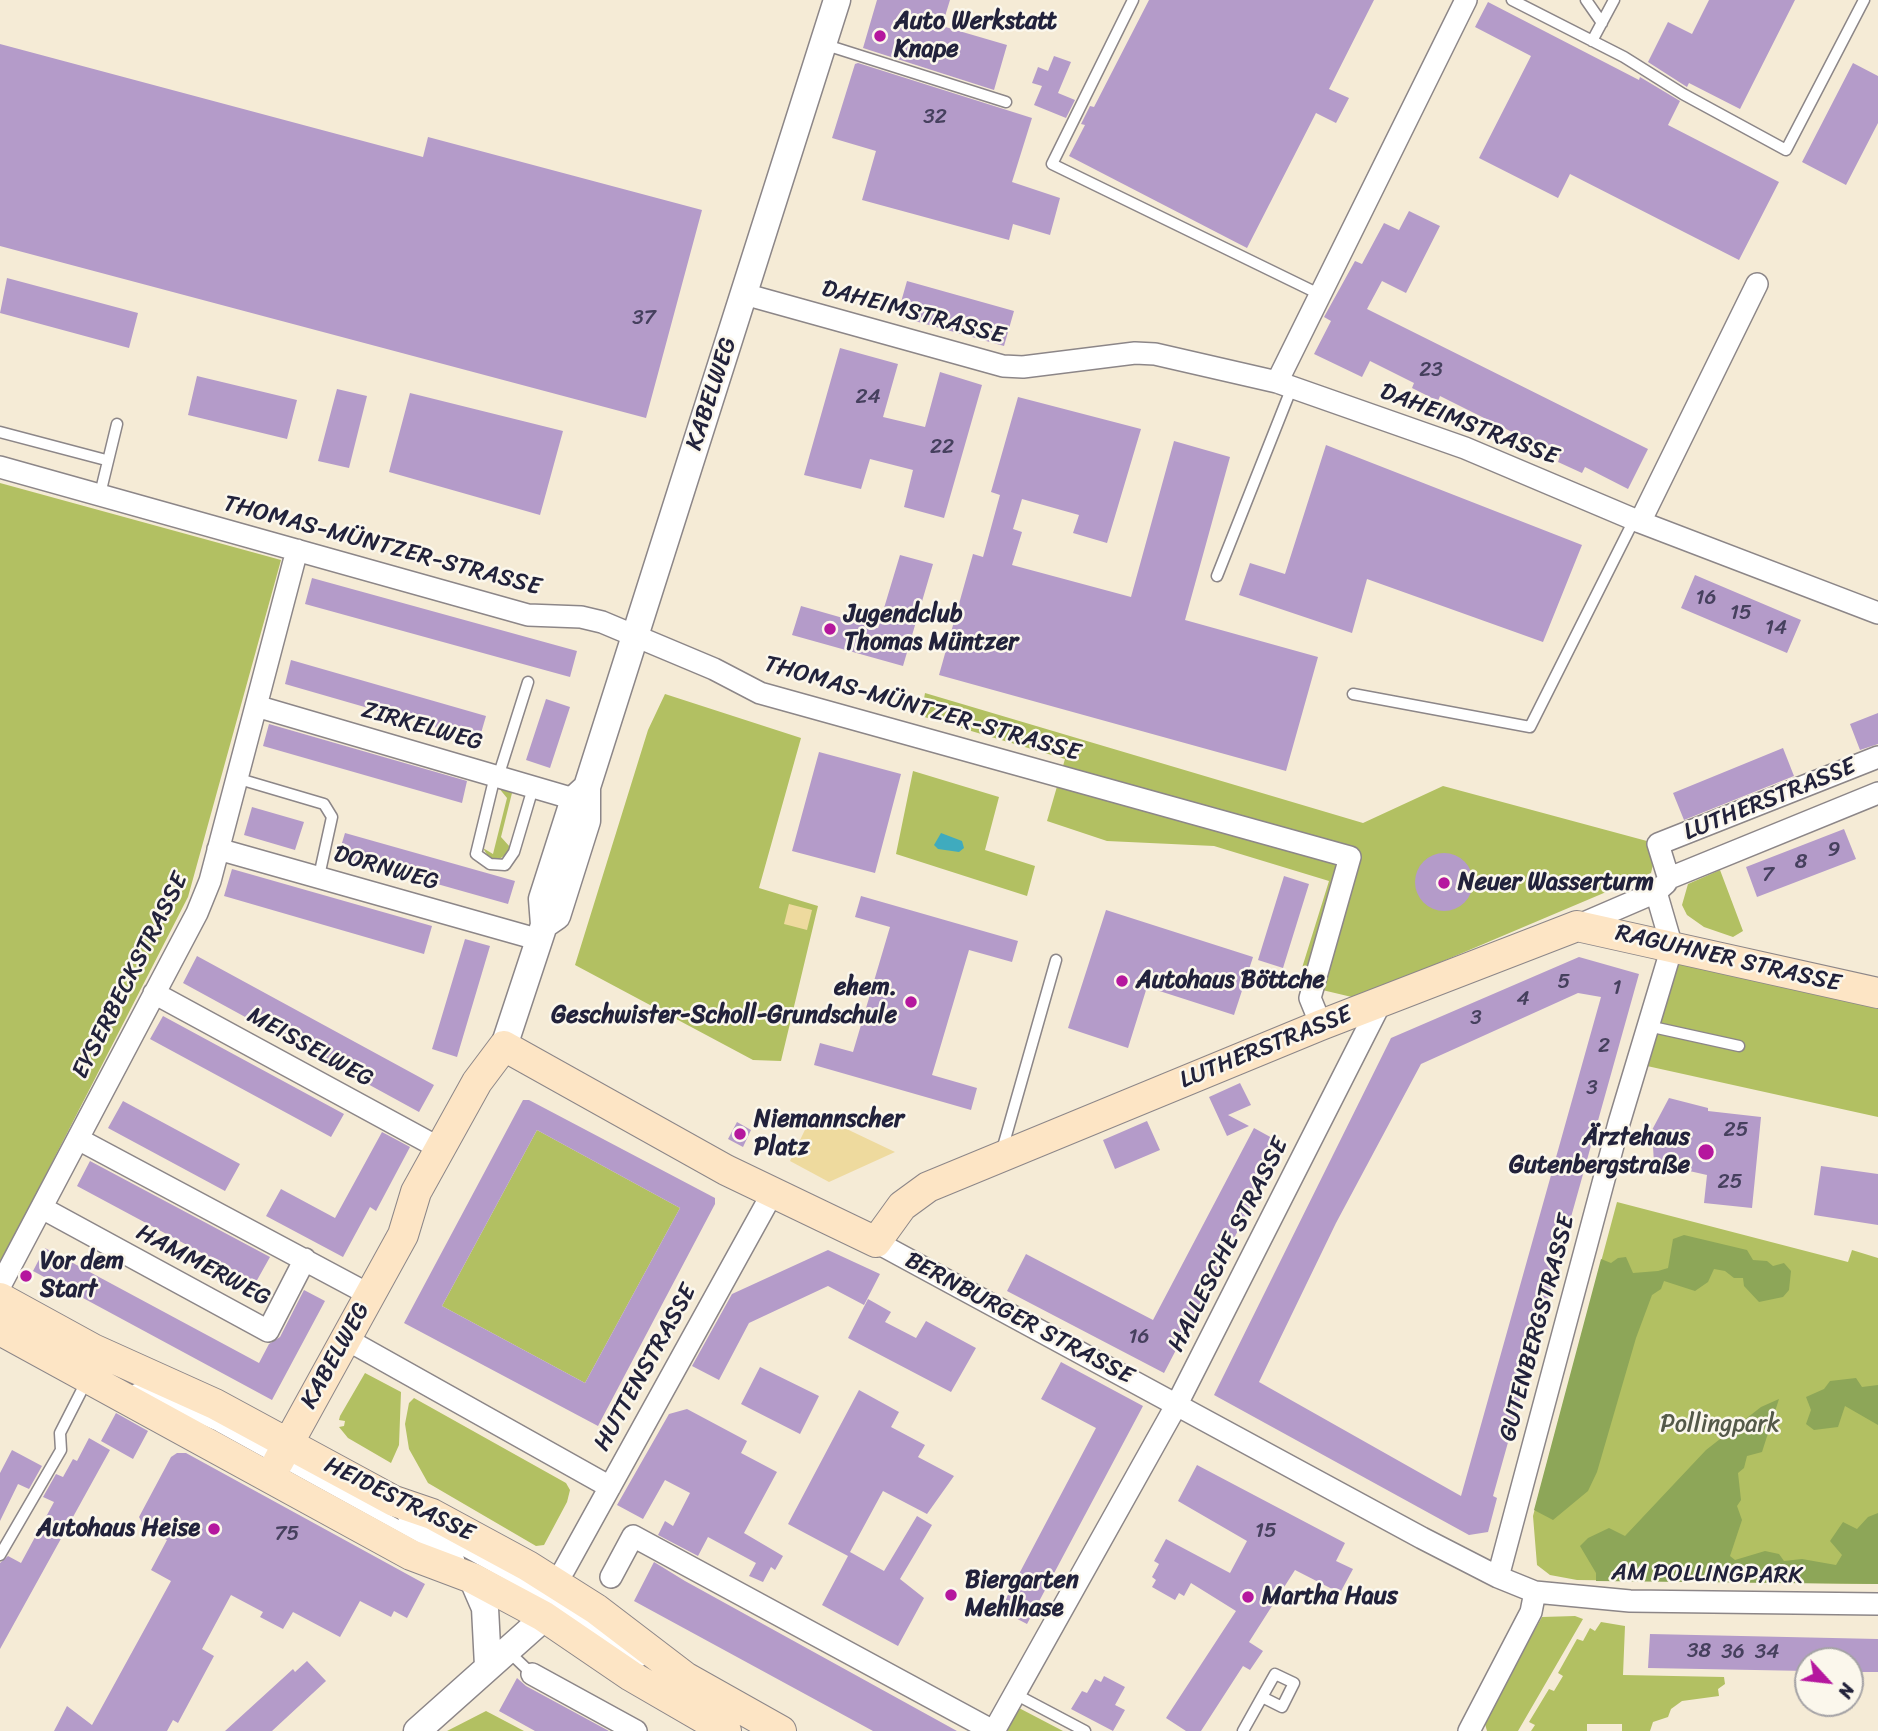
<!DOCTYPE html>
<html>
<head>
<meta charset="utf-8">
<style>
	body { margin:0 }
	#map { position:relative; width:1878px; height:1731px; overflow:hidden; background:#f5ebd6; font-family:Sriracha,sans-serif }
	canvas { display:block }
	.north { position:absolute; left:1794px; top:1647px; width:70px; height:70px; box-sizing:border-box; background:#fbf7ec; border:2px solid #a4a2a5; border-radius:50%; rotate:117deg; font-size:19px; font-weight:700; line-height:28px; text-align:center; color:#22223b }
	.north::after { content:''; display:block; margin:auto; width:24px; height:32px; background:#b5179e; clip-path:polygon(50% 0,100% 100%,50% 72%,0 100%) }
</style>
</head>
<body>
<div id="map">
<canvas width="1878" height="1731"></canvas>
<div class="north">N</div>
</div>
<script>
const g = document.querySelector('canvas').getContext('2d');
g.lineJoin = 'round';
function fillPath(path, color) { g.fillStyle = color; g.fill(path, 'evenodd'); }
const shape = rows => new Path2D(rows.map(r => 'M' + r).join(''));
function trace(path, color, width, dash) { g.strokeStyle = color; g.lineWidth = width; g.lineCap = dash ? 'butt' : 'round'; g.setLineDash(dash || []); g.stroke(path); }
function label(font, color, halo, rows, align = 'center') {
  g.font = font + ' Sriracha,sans-serif'; g.lineWidth = 5; g.setLineDash([]); g.textBaseline = 'middle'; g.strokeStyle = halo; g.fillStyle = color; for (const [text, x, y, turn = 0] of rows) {
    g.save(); g.translate(x, y); g.rotate((+turn || 0) * Math.PI / 180); g.textAlign = isNaN(turn) ? turn : align; if (halo) g.strokeText(text, 0, 0); g.fillText(text, 0, 0); g.restore();
  }
}
fillPath(shape([
	[0,483,281,560,188,897,0,1264],
	[925,693,1363,823,1443,786,1658,844,1651,873,1356,998,1297,984,1329,881,1214,846,1107,841,1047,821,1065,759,921,716],
	[665,694,801,738,759,888,818,906,781,1061,753,1060,575,965,648,730],
	[913,771,999,797,985,850,1035,866,1027,896,896,854],
	[514,785,501,837,510,847,508,853,498,860,489,858,483,848,493,854,507,798,498,787],
	[1720,870,1743,931,1733,937,1704,927,1687,915,1682,905,1688,884],
	[1675,956,1878,1009,1878,1117,1647,1066],
	[537,1130,680,1208,585,1383,442,1306],
	[1617,1202,1848,1262,1852,1250,1878,1258,1878,1584,1577,1580,1550,1575,1537,1565,1533,1516],
	[365,1373,401,1392,399,1445,391,1463,348,1438,339,1427,344,1426,345,1421,339,1420,340,1416],
	[414,1398,566,1483,570,1490,567,1502,544,1545,536,1546,428,1483,409,1449,405,1424,409,1403],
	[1575,1616,1583,1619,1518,1731,1487,1731,1485,1724,1492,1706,1542,1617],
	[1601,1622,1625,1626,1623,1675,1724,1677,1725,1684,1718,1689,1719,1696,1682,1701,1671,1709,1668,1717,1653,1722,1650,1731,1622,1731,1622,1724,1587,1724,1587,1731,1531,1731,1535,1725,1529,1722,1549,1689,1554,1691,1563,1676,1558,1673,1577,1639,1583,1641,1590,1628,1595,1631],
	[1019,1708,1063,1731,1006,1731],
	[486,1711,524,1731,447,1731]
]), '#b2c062');
fillPath(shape([
	[1684,1235,1747,1250,1753,1260,1767,1261,1773,1266,1784,1263,1791,1271,1789,1290,1783,1297,1759,1302,1744,1286,1743,1278,1734,1278,1725,1271,1714,1269,1708,1282,1695,1291,1664,1281,1661,1289,1652,1295,1636,1338,1597,1472,1588,1491,1553,1520,1534,1510,1601,1259,1611,1263,1618,1258,1626,1257,1633,1273,1658,1271,1668,1268,1673,1239],
	[1856,1378,1862,1387,1878,1385,1878,1425,1845,1406,1838,1427,1814,1430,1806,1424,1811,1410,1806,1397,1824,1389,1830,1381],
	[1779,1399,1762,1452,1747,1456,1744,1468,1738,1473,1741,1500,1737,1506,1742,1520,1730,1556,1735,1560,1765,1551,1779,1554,1784,1561,1802,1559,1836,1565,1842,1555,1830,1541,1843,1522,1857,1529,1868,1517,1878,1513,1878,1584,1596,1581,1596,1573,1580,1546,1588,1538,1609,1528,1625,1536,1706,1450,1761,1407]
]), '#8da658');
fillPath(shape([
	[789,904,812,910,807,930,784,924],
	[813,1113,895,1152,829,1182,790,1161]
]), '#eeda9e');
fillPath(shape([
	[941,833,962,841,964,848,959,852,938,849,934,845]
]), '#3fabbe');
fillPath(shape([
	[877,0,950,0,942,26,1007,45,994,90,863,48],
	[1149,0,1374,0,1329,89,1349,98,1336,123,1316,113,1247,248,1069,156,1085,125,1081,124,1090,106,1094,107],
	[1709,0,1795,0,1740,109,1689,83,1687,87,1648,62,1668,22,1692,34],
	[1488,2,1639,80,1640,77,1680,101,1668,125,1779,182,1739,260,1570,174,1558,198,1479,158,1531,56,1475,27],
	[0,44,423,157,428,137,702,210,646,418,0,246],
	[1054,56,1071,62,1058,93,1075,100,1066,118,1034,105,1042,86,1032,83,1038,67,1048,71],
	[858,63,1032,118,1012,182,1060,198,1050,235,1013,224,1009,240,862,200,876,151,832,138,855,64],
	[1853,63,1878,76,1878,123,1846,185,1802,162],
	[1409,211,1440,226,1406,293,1382,281,1367,309,1648,449,1628,489,1585,467,1582,473,1558,462,1560,456,1440,396,1438,401,1412,388,1414,383,1370,361,1362,377,1314,354,1331,321,1324,317,1355,261,1362,264,1384,223,1399,230],
	[7,278,138,313,129,348,0,313],
	[907,281,1014,311,1004,346,897,316],
	[840,348,898,364,883,417,925,427,940,372,982,385,944,518,904,507,913,470,870,459,861,489,804,475],
	[197,376,297,400,287,439,188,415],
	[337,389,367,396,349,468,318,461],
	[410,393,563,431,540,515,389,472],
	[1018,397,1141,429,1107,543,1073,533,1079,515,1022,499,1013,529,1022,532,1012,565,1131,597,1174,441,1230,457,1185,620,1318,657,1286,771,939,675,973,554,983,557,1000,495,991,492],
	[1326,445,1582,545,1543,642,1367,579,1352,633,1239,595,1250,563,1285,574],
	[900,555,933,564,903,666,792,635,801,606,878,628],
	[1695,575,1801,620,1787,653,1681,608],
	[312,578,577,651,570,677,305,604],
	[291,660,486,716,479,740,285,684],
	[546,699,570,707,550,768,526,760],
	[1878,713,1878,744,1860,750,1850,724],
	[269,724,467,781,462,803,263,746],
	[1783,748,1794,776,1684,820,1673,793],
	[819,752,901,774,875,873,792,851],
	[252,807,304,822,295,850,244,835],
	[1844,829,1856,859,1757,897,1746,867],
	[345,833,515,881,508,904,338,856],
	'1415 882a29 29 0 1 1 58 0a29 29 0 1 1-58 0Z',
	[232,869,432,926,424,954,224,896],
	[1284,876,1309,884,1283,968,1258,960],
	[861,896,1018,941,1012,962,969,950,932,1075,977,1088,971,1110,814,1065,820,1043,853,1052,890,927,855,917],
	[1106,910,1253,957,1234,1015,1147,987,1128,1048,1068,1028],
	[465,939,490,946,457,1057,432,1049],
	[197,956,434,1085,419,1112,183,983],
	[1579,957,1639,974,1493,1496,1497,1498,1488,1532,1469,1535,1214,1395,1391,1038],
	[1578,993,1601,997,1461,1496,1259,1382,1336,1223,1421,1064],
	[163,1016,344,1114,331,1137,150,1039],
	[1240,1083,1251,1105,1228,1115,1249,1126,1227,1136,1209,1097],
	[1669,1098,1708,1108,1708,1111,1761,1117,1752,1208,1704,1203,1707,1175,1654,1163,1652,1130],
	[523,1100,529,1100,715,1198,715,1204,598,1426,404,1323],
	[537,1130,680,1208,585,1383,442,1306],
	[123,1101,240,1164,225,1191,108,1128],
	[1147,1121,1160,1150,1115,1169,1103,1140],
	[737,1122,751,1130,743,1147,728,1139],
	[1254,1128,1283,1144,1164,1373,1007,1291,1026,1254,1153,1320],
	[382,1132,410,1147,376,1211,370,1207,343,1257,266,1216,281,1189,335,1218],
	[90,1161,270,1257,256,1282,77,1186],
	[1821,1166,1878,1174,1878,1225,1814,1215],
	[45,1248,259,1363,269,1344,280,1337,304,1290,325,1301,272,1400,33,1271],
	[828,1250,880,1274,864,1305,828,1286,749,1323,719,1380,692,1366,732,1294],
	[868,1299,891,1312,885,1322,916,1338,926,1321,976,1348,951,1392,848,1338],
	[1061,1362,1143,1406,1027,1624,1000,1610,1096,1428,1041,1399],
	[760,1367,819,1396,800,1434,741,1404],
	[859,1390,899,1412,891,1427,925,1445,918,1457,954,1476,927,1514,883,1491,850,1552,884,1571,917,1516,932,1525,900,1579,924,1598,898,1646,822,1605,848,1556,788,1524],
	[687,1409,747,1441,741,1453,777,1472,744,1533,783,1556,775,1570,771,1567,763,1582,749,1576,756,1563,708,1537,698,1556,658,1535,665,1521,673,1526,690,1493,665,1480,643,1519,617,1505,669,1414],
	[116,1413,148,1431,133,1459,101,1441],
	[89,1438,110,1450,0,1649,0,1563,8,1556,21,1563,54,1502,43,1497,56,1474,63,1477,73,1459,77,1461],
	[12,1450,42,1466,29,1489,18,1484,0,1521,0,1473],
	[177,1453,186,1453,425,1584,407,1618,394,1611,391,1617,360,1601,340,1637,293,1612,283,1629,260,1617,263,1612,231,1595,202,1649,214,1656,178,1723,173,1720,167,1731,54,1731,67,1706,92,1725,171,1581,151,1570,167,1540,145,1528,139,1517,171,1457],
	[1197,1465,1345,1543,1336,1561,1353,1569,1340,1593,1295,1570,1249,1642,1263,1651,1250,1670,1243,1666,1201,1731,1186,1731,1166,1718,1236,1611,1191,1583,1184,1596,1179,1593,1175,1600,1152,1587,1156,1580,1152,1577,1159,1564,1154,1561,1166,1539,1230,1573,1247,1541,1178,1501],
	[654,1562,685,1581,957,1731,873,1731,634,1601],
	[1650,1634,1878,1639,1878,1672,1850,1672,1850,1661,1808,1661,1808,1671,1648,1668],
	[307,1661,326,1681,272,1731,225,1731,293,1669,295,1672],
	[1104,1676,1125,1687,1115,1705,1125,1710,1113,1731,1071,1709,1082,1691,1087,1693,1095,1679,1101,1682],
	[517,1678,526,1686,609,1731,535,1731,499,1711]
]), '#b49bc9');
const service = shape([
	[1133,0,1052,164,1319,294],
	[1512,0,1624,57,1683,94,1786,150,1864,0],
	[1586,0,1602,23],
	[1592,41,1614,0],
	[823,44,1006,102],
	[0,432,106,460],
	[100,494,117,424],
	[1217,576,1292,387],
	[1353,694,1530,727,1634,520],
	[495,776,476,854,490,864,505,865,514,852,533,788],
	[498,777,528,682],
	[236,778,324,804,332,817,319,876],
	[1648,1026,1739,1046],
	[1002,1150,1056,960],
	[136,1389,218,1426,459,1559],
	[403,1517,552,1600,641,1661],
	[0,1555,61,1450,60,1433,87,1380],
	[509,1652,532,1674],
	[1015,1694,1085,1731],
	[1243,1731,1262,1697,1275,1674,1294,1683,1282,1707,1262,1697]
]);
const minor = shape([
	[744,294,1003,366,1023,367,1135,353,1155,354,1277,382,1465,448,1640,522,1878,613],
	[1277,382,1466,0],
	[0,467,528,615,581,617,602,622,714,669,760,693,1350,857,1310,998,1321,1025],
	[1640,522,1757,284],
	[256,706,574,799],
	[1878,757,1658,844,1667,873,1672,877,1878,793],
	[218,849,540,940],
	[1577,926,1656,892,1666,883],
	[154,993,441,1149],
	[78,1139,370,1295],
	[42,1208,268,1331,305,1259],
	[876,1242,1422,1538,1498,1577,1535,1592,1630,1601,1878,1604],
	[0,1286,197,913,210,881,297,550],
	[346,1339,610,1487],
	[564,1570,773,1192],
	[611,1577,633,1536,993,1731],
	[1498,1577,1619,1123,1672,947,1656,892],
	[532,1674,636,1731],
	[994,1731,1177,1404,1382,1000],
	[1469,1731,1531,1612,1535,1592]
]);
const tertiary = shape([
	[544,925,557,916,587,821,587,787,837,0],
	[504,1046,544,925,542,899,574,799,586,788],
	[472,1578,485,1608,488,1666],
	[417,1731,537,1624,561,1585]
]);
const secondary = shape([
	[504,1046,726,1170,876,1242,902,1206,928,1187,1321,1025,1577,926,1878,993],
	[0,1298,93,1349,215,1404,394,1501,432,1514,528,1566,596,1609,685,1677,781,1731],
	[0,1330,411,1555,472,1578,543,1616,631,1676,726,1731],
	[278,1462,403,1235,416,1192,477,1082,504,1046]
]);
trace(service, '#8c8688', 13);
trace(minor, '#8c8688', 24);
trace(tertiary, '#8c8688', 29);
trace(secondary, '#8c8688', 32);
trace(service, '#fff', 10);
trace(minor, '#fff', 21);
trace(tertiary, '#fff', 26);
trace(secondary, '#fde5c5', 30);
for (const [x, y, r, color] of [
	[880,36,7,"#b5179e"],
	[830,629,7,"#b5179e"],
	[1444,883,7,"#b5179e"],
	[1122,981,7,"#b5179e"],
	[911,1002,7,"#b5179e"],
	[740,1134,7,"#b5179e"],
	[1706,1152,9,"#b5179e"],
	[26,1276,7,"#b5179e"],
	[214,1529,7,"#b5179e"],
	[951,1595,7,"#b5179e"],
	[1248,1597,7,"#b5179e"]
]) { const dot = new Path2D(); dot.arc(x, y, r, 0, 2 * Math.PI); g.fillStyle = color; g.fill(dot); trace(dot, '#fbf7ec', 2.5); }
label('21px', '#46405e', null, [
	["32",935,118],
	["37",644,319],
	["23",1431,371],
	["24",868,398],
	["22",942,448],
	["16",1706,599],
	["15",1741,614],
	["14",1776,629],
	["9",1834,851],
	["8",1801,863],
	["7",1768,876],
	["5",1564,983],
	["1",1617,989],
	["4",1523,1000],
	["3",1476,1019],
	["2",1604,1047],
	["3",1592,1089],
	["25",1736,1131],
	["25",1730,1183],
	["16",1139,1338],
	["15",1266,1532],
	["75",287,1535],
	["38",1699,1652],
	["36",1733,1653],
	["34",1767,1653]
]);
label('bold 24px', '#22223b', '#fbf7ec', [
	["Auto Werkstatt",894,22],
	["Knape",894,50],
	["Jugendclub",844,615],
	["Thomas Müntzer",844,643],
	["Neuer Wasserturm",1458,883],
	["Autohaus Böttche",1136,981],
	["ehem.",897,988,"right"],
	["Geschwister-Scholl-Grundschule",897,1016,"right"],
	["Niemannscher",754,1120],
	["Platz",754,1148],
	["Ärztehaus",1690,1138,"right"],
	["Gutenbergstraße",1690,1166,"right"],
	["Vor dem",40,1262],
	["Start",40,1290],
	["Autohaus Heise",200,1529,"right"],
	["Biergarten",965,1581],
	["Mehlhase",965,1609],
	["Martha Haus",1262,1597]
], 'left');
label('24px', '#22223b', '#fbf7ec', [
	["DAHEIMSTRASSE",913,313,15],
	["KABELWEG",712,394,-72],
	["DAHEIMSTRASSE",1469,425,21],
	["THOMAS-MÜNTZER-STRASSE",382,546,15],
	["THOMAS-MÜNTZER-STRASSE",922,709,16],
	["ZIRKELWEG",422,727,16],
	["LUTHERSTRASSE",1770,800,-22],
	["DORNWEG",386,869,16],
	["RAGUHNER STRASSE",1728,959,13],
	["EYSERBECKSTRASSE",131,976,-63],
	["MEISSELWEG",310,1048,29],
	["LUTHERSTRASSE",1266,1048,-22],
	["HALLESCHE STRASSE",1229,1245,-63],
	["HAMMERWEG",203,1266,28],
	["BERNBURGER STRASSE",1019,1319,28],
	["GUTENBERGSTRASSE",1538,1328,-75],
	["KABELWEG",336,1356,-61],
	["HUTTENSTRASSE",646,1368,-61],
	["HEIDESTRASSE",399,1500,26],
	["AM POLLINGPARK",1707,1575,1]
]);
label('24px', '#545949', '#fbf7ec', [
	["Pollingpark",1720,1425]
]);
</script>
</body>
</html>
